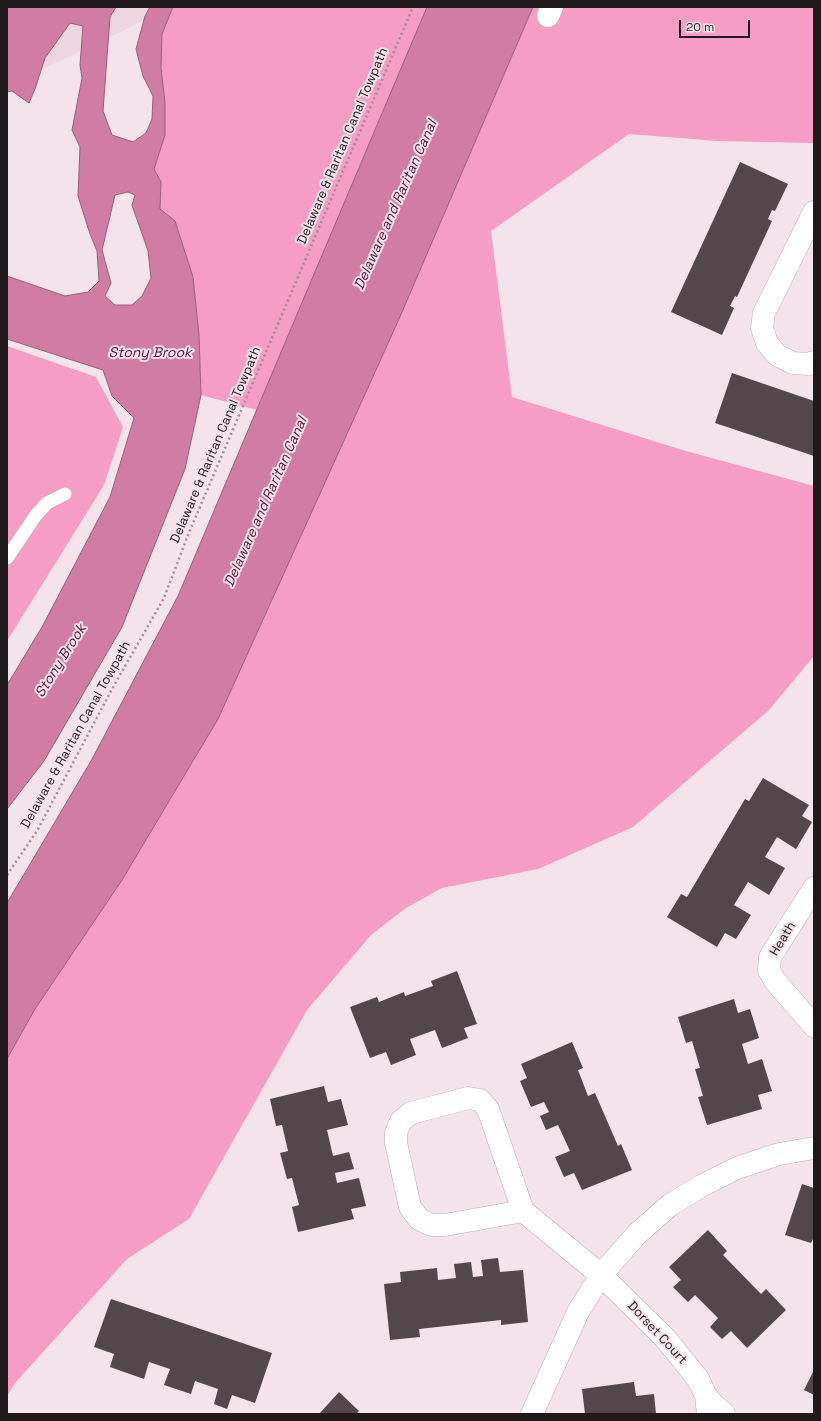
<!DOCTYPE html>
<html>
<head>
<meta charset="utf-8">
<style>
	body { margin:0 }
	#map { position:relative; width:821px; height:1421px; overflow:hidden; background:#f4e3ea; font-family:"Space Grotesk",sans-serif }
	canvas { display:block }
	.frame { position:absolute; inset:0; border:8px solid #1f191c; pointer-events:none }
	.scale { position:absolute; left:679px; top:20px; width:71px; height:18px; box-sizing:border-box; border:2px solid #1f191c; border-top:0; padding-left:5px; font-size:12px; line-height:14px; white-space:nowrap; color:#1f191c; -webkit-text-stroke:3px #f4e3ea; paint-order:stroke }
</style>
</head>
<body>
<div id="map">
<canvas width="821" height="1421"></canvas>
<div class="frame"></div>
<div class="scale">20 m</div>
</div>
<script>
const g = document.querySelector('canvas').getContext('2d');
g.lineJoin = 'round';
function fillPath(path, color) { g.fillStyle = color; g.fill(path, 'evenodd'); }
const shape = rows => new Path2D(rows.map(r => 'M' + r).join(''));
function trace(path, color, width, dash) { g.strokeStyle = color; g.lineWidth = width; g.lineCap = dash ? 'butt' : 'round'; g.setLineDash(dash || []); g.stroke(path); }
function label(font, color, halo, rows, align = 'center') {
  g.font = font + ' "Space Grotesk",sans-serif'; g.lineWidth = 4; g.setLineDash([]); g.textBaseline = 'middle'; g.strokeStyle = halo; g.fillStyle = color; for (const [text, x, y, turn = 0] of rows) {
    g.save(); g.translate(x, y); g.rotate((+turn || 0) * Math.PI / 180); g.textAlign = isNaN(turn) ? turn : align; if (halo) g.strokeText(text, 0, 0); g.fillText(text, 0, 0); g.restore();
  }
}
fillPath(shape([
	[7,7,173,7,7,86]
]), '#eed5df');
fillPath(shape([
	[173,7,427,7,257,410,201,395,199,335,193,277,175,221,160,209,161,182,154,169,165,135,165,103,161,68,162,34],
	[533,7,814,7,814,143,717,141,629,134,491,231,512,397,686,451,814,486,814,656,769,710,633,827,538,869,442,888,406,908,371,935,307,1010,189,1219,127,1259,15,1383,7,1396,7,1059,35,1009,122,880,218,719,399,319],
	[7,346,96,377,123,427,104,485,7,641]
]), '#f59dc5');
const water = shape([
	[7,7,116,7,110,17,103,111,112,135,133,142,146,133,152,119,153,96,143,76,136,49,145,16,150,7,173,7,162,34,161,68,165,103,165,135,154,169,161,182,160,209,175,221,193,277,199,335,201,395,185,469,122,627,44,761,7,809,7,685,42,627,110,497,134,418,112,396,103,370,7,339,7,276,65,296,88,292,99,281,97,251,90,234,78,196,80,147,72,130,82,78,80,65,83,26,70,23,45,58,35,89,29,103,12,91,7,92,7,7],
	[128,192,135,195,132,205,148,251,151,278,142,296,132,305,115,305,105,296,111,283,102,250,115,195,128,192],
	[427,7,533,7,399,319,218,719,122,880,35,1009,7,1059,7,903,91,761,178,596,427,7]
]);
fillPath(water, '#d07ca3');
trace(water, '#9b5e7a', 1);
fillPath(shape([
	[740,162,788,184,775,211,772,210,768,219,772,221,737,297,735,296,730,306,734,308,722,335,671,312],
	[732,373,814,401,814,456,715,423],
	[763,778,809,805,802,816,812,822,796,849,777,837,765,857,785,868,769,895,748,882,734,905,751,915,736,939,725,933,717,947,667,917,681,894,687,897,745,799,749,801],
	[457,971,477,1024,464,1028,468,1038,442,1048,435,1030,410,1039,416,1055,391,1065,386,1052,370,1058,350,1007,377,997,379,1002,404,992,405,996,433,986,431,981],
	[734,999,738,1013,750,1009,759,1038,742,1044,748,1064,762,1059,772,1091,758,1095,762,1109,707,1125,698,1097,703,1096,695,1069,700,1068,692,1041,686,1043,678,1017],
	[572,1042,583,1068,578,1070,588,1096,595,1093,618,1146,621,1144,632,1170,582,1190,574,1173,564,1177,555,1157,570,1151,558,1125,546,1130,540,1116,549,1112,544,1102,531,1107,520,1081,527,1078,521,1064],
	[324,1086,328,1102,341,1099,348,1125,327,1130,333,1156,349,1152,354,1169,335,1173,337,1183,359,1178,366,1206,351,1209,354,1219,298,1232,292,1207,299,1205,292,1178,287,1179,280,1153,288,1151,282,1125,276,1126,270,1099],
	[802,1184,814,1188,814,1237,811,1243,785,1235],
	[708,1230,727,1251,723,1255,761,1294,766,1289,786,1310,747,1348,731,1331,722,1339,710,1327,718,1318,695,1295,688,1302,673,1287,681,1280,669,1267],
	[498,1258,500,1272,523,1270,528,1322,501,1325,501,1320,419,1329,420,1337,390,1340,384,1284,401,1282,400,1272,437,1268,438,1280,456,1278,454,1264,471,1262,473,1277,483,1276,481,1260],
	[111,1299,272,1353,255,1403,232,1395,227,1409,214,1404,218,1389,195,1381,191,1394,164,1385,170,1369,149,1362,144,1379,110,1367,114,1354,94,1347],
	[814,1370,814,1395,804,1390],
	[634,1382,636,1396,654,1394,656,1414,585,1414,582,1389],
	[339,1392,359,1411,356,1414,319,1414]
]), '#54474c');
const service = shape([
	[7,558,36,515,47,503,65,494]
]);
const minor = shape([
	[548,16,552,7],
	[814,212,764,313,762,328,767,343,777,355,793,363,809,364,814,362],
	[814,888,770,957,769,970,775,981,814,1026],
	[468,1098,480,1100,488,1109,523,1211,445,1225,431,1225,419,1219,410,1207,396,1143,396,1133,401,1121,411,1113,468,1098],
	[523,1211,601,1275,665,1338,698,1379,706,1396],
	[532,1414,578,1312,601,1275,637,1234,670,1205,703,1185,737,1168,779,1154,814,1148],
	[708,1414,706,1396,714,1405,724,1414]
]);
trace(service, '#beaeb5', 14);
trace(minor, '#beaeb5', 23);
trace(shape([
	[7,875,37,831,112,689,164,598,188,535,413,7]
]), '#9c8f95', 2.5, [2, 3]);
trace(service, '#fff', 13);
trace(minor, '#fff', 22);
label('13px', '#1f191c', '#f4e3ea', [
	["Delaware & Raritan Canal Towpath",343,146,-67],
	["Delaware & Raritan Canal Towpath",216,445,-67],
	["Delaware & Raritan Canal Towpath",76,735,-61],
	["Heath",783,939,-59],
	["Dorset Court",657,1333,47]
]);
label('italic 14px', '#5c103a', '#f4e3ea', [
	["Delaware and Raritan Canal",396,205,-66],
	["Stony Brook",150,353],
	["Delaware and Raritan Canal",266,502,-66],
	["Stony Brook",61,661,-58]
]);
</script>
</body>
</html>
